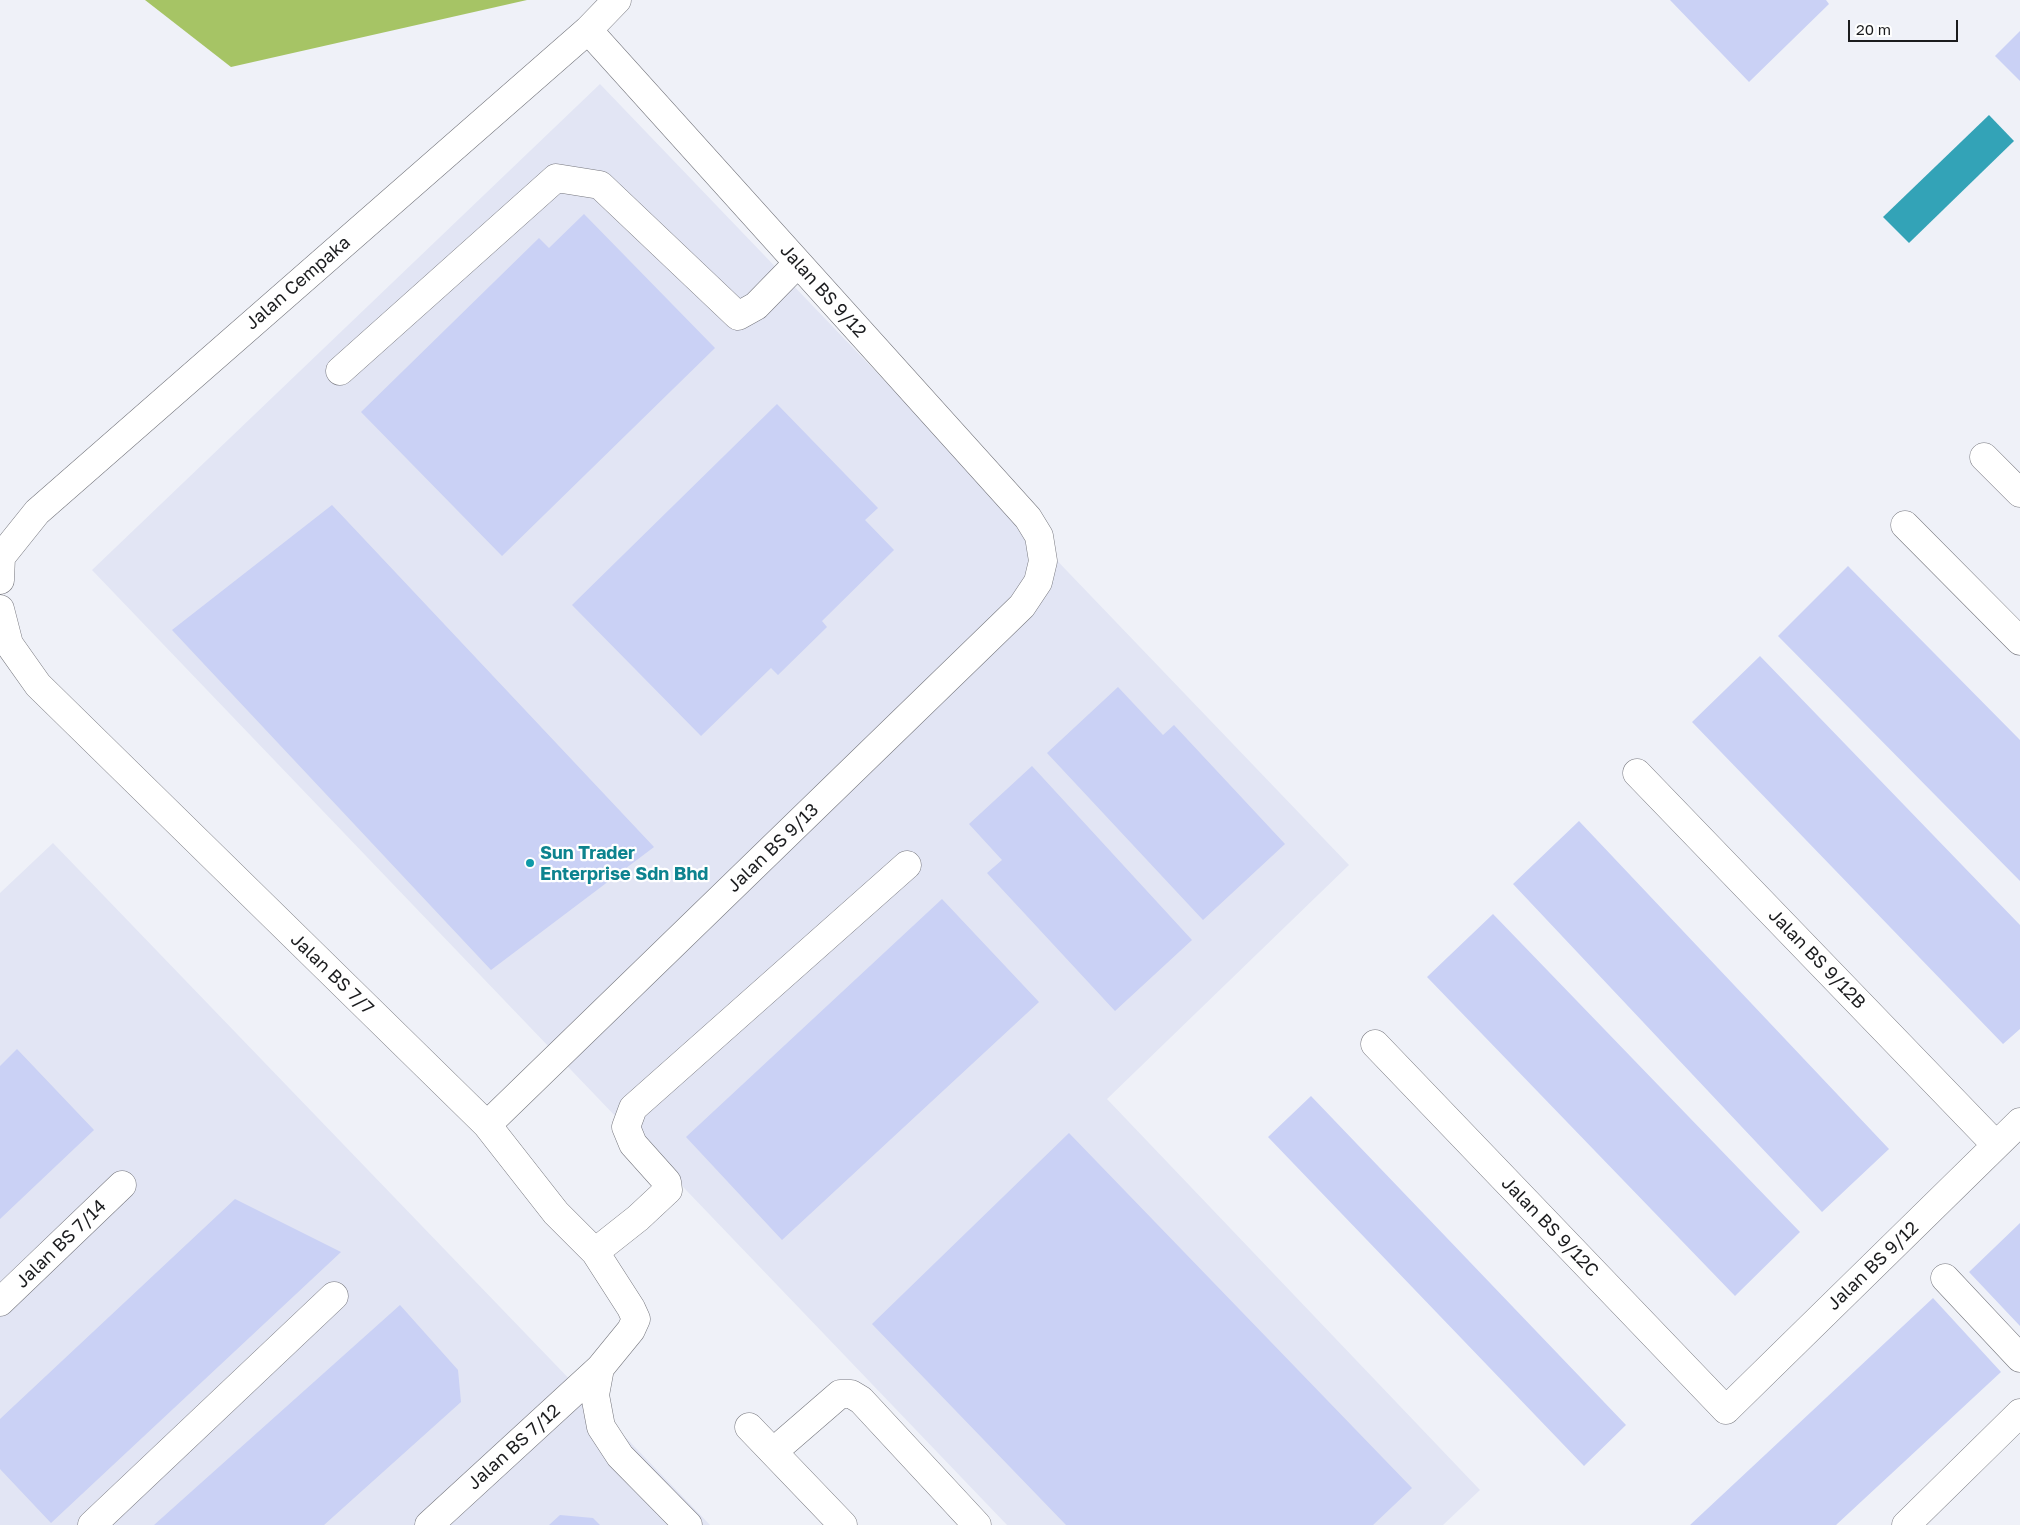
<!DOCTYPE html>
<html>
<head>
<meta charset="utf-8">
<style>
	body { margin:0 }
	#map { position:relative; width:2020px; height:1525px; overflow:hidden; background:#eff1f8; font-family:"Golos Text",sans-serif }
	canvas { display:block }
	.scale { position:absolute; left:1848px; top:20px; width:110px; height:22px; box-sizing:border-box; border:2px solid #1b1c1e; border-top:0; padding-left:6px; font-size:15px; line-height:18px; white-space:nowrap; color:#1b1c1e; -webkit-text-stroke:4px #fff; paint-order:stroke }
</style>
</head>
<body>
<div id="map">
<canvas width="2020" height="1525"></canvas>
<div class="scale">20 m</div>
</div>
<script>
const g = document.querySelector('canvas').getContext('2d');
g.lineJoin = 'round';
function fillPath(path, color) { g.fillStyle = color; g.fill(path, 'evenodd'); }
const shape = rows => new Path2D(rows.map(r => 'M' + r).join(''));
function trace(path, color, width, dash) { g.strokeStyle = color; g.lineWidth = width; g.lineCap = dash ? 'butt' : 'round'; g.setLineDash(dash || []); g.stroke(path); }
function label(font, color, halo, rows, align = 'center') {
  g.font = font + ' "Golos Text",sans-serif'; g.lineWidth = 4.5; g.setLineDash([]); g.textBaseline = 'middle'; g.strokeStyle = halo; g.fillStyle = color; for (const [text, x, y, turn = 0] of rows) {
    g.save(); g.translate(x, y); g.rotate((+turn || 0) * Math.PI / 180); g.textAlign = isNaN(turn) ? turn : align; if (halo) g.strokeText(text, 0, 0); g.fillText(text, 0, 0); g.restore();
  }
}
fillPath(shape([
	[600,84,1349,865,1107,1099,1480,1490,1443,1525,1007,1525,92,570],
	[53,843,710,1525,0,1525,0,893]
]), '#e2e5f4');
fillPath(shape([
	[145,0,527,0,231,67]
]), '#a6c465');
fillPath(shape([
	[1989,115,2014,141,1909,243,1883,217]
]), '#33a3b7');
fillPath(shape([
	[1670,0,1826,0,1829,4,1749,82],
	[2020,31,2020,81,1995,56],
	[584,214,715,348,502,556,361,412,539,238,549,248],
	[777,404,878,508,865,520,894,550,822,621,827,627,778,675,771,668,701,736,572,605],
	[332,505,654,847,491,970,172,630],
	[1848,566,2020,740,2020,881,1778,636],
	[1760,656,2020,925,2020,1029,2003,1044,1692,722],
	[1118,687,1163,735,1174,725,1285,844,1203,920,1047,753],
	[1032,766,1192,940,1115,1011,987,873,1002,860,969,824],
	[1579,821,1889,1149,1822,1212,1513,884],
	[942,899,1039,1002,782,1240,686,1137],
	[1493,914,1800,1232,1735,1296,1427,977],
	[17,1049,94,1130,0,1219,0,1066],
	[1311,1096,1626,1425,1584,1466,1268,1137],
	[1069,1133,1412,1488,1373,1525,1066,1525,872,1324],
	[235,1199,341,1252,51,1523,0,1469,0,1419],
	[2020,1223,2020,1326,1969,1272],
	[1933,1298,2001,1372,1836,1525,1690,1525],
	[400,1305,458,1370,461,1402,324,1525,154,1525],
	[560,1515,593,1518,600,1525,549,1525]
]), '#cad1f5');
const minor = shape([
	[340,371,556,178,600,185,738,316,756,306,798,263],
	[1984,457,2020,493],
	[1905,525,2020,641],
	[0,580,1,557,37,512,588,30,617,0],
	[0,609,9,644,38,685,487,1125,556,1213,595,1252,631,1308,636,1319,631,1330,600,1368,429,1525],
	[1637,773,1996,1145],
	[1375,1044,1726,1410,2020,1122],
	[487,1125,1022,606,1038,582,1043,561,1039,536,1028,518,588,30],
	[595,1252,638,1218,668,1190,667,1182,633,1144,626,1127,633,1108,907,865],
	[1945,1278,2020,1358],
	[0,1302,122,1185],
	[600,1368,595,1395,601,1427,620,1456,688,1525],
	[749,1427,843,1525],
	[773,1452,840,1394,851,1394,861,1400,977,1525],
	[92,1525,334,1296],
	[1906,1525,2020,1413]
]);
trace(minor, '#76777e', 29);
trace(minor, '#fff', 28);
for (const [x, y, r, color] of [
	[530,863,5,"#0f9aa8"]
]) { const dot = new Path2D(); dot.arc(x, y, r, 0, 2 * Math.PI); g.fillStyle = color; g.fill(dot); trace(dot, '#fff', 2); }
label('18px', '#1b1c1e', '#fff', [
	["Jalan Cempaka",298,283,-41],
	["Jalan BS 9/12",823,291,48],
	["Jalan BS 9/13",773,848,-44],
	["Jalan BS 9/12B",1817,959,46],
	["Jalan BS 7/7",332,974,44],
	["Jalan BS 9/12C",1550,1227,46],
	["Jalan BS 7/14",61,1244,-44],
	["Jalan BS 9/12",1873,1266,-44],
	["Jalan BS 7/12",514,1447,-42]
]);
label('bold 18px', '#0d838f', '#fff', [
	["Sun Trader",540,853],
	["Enterprise Sdn Bhd",540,874]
], 'left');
</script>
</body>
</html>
